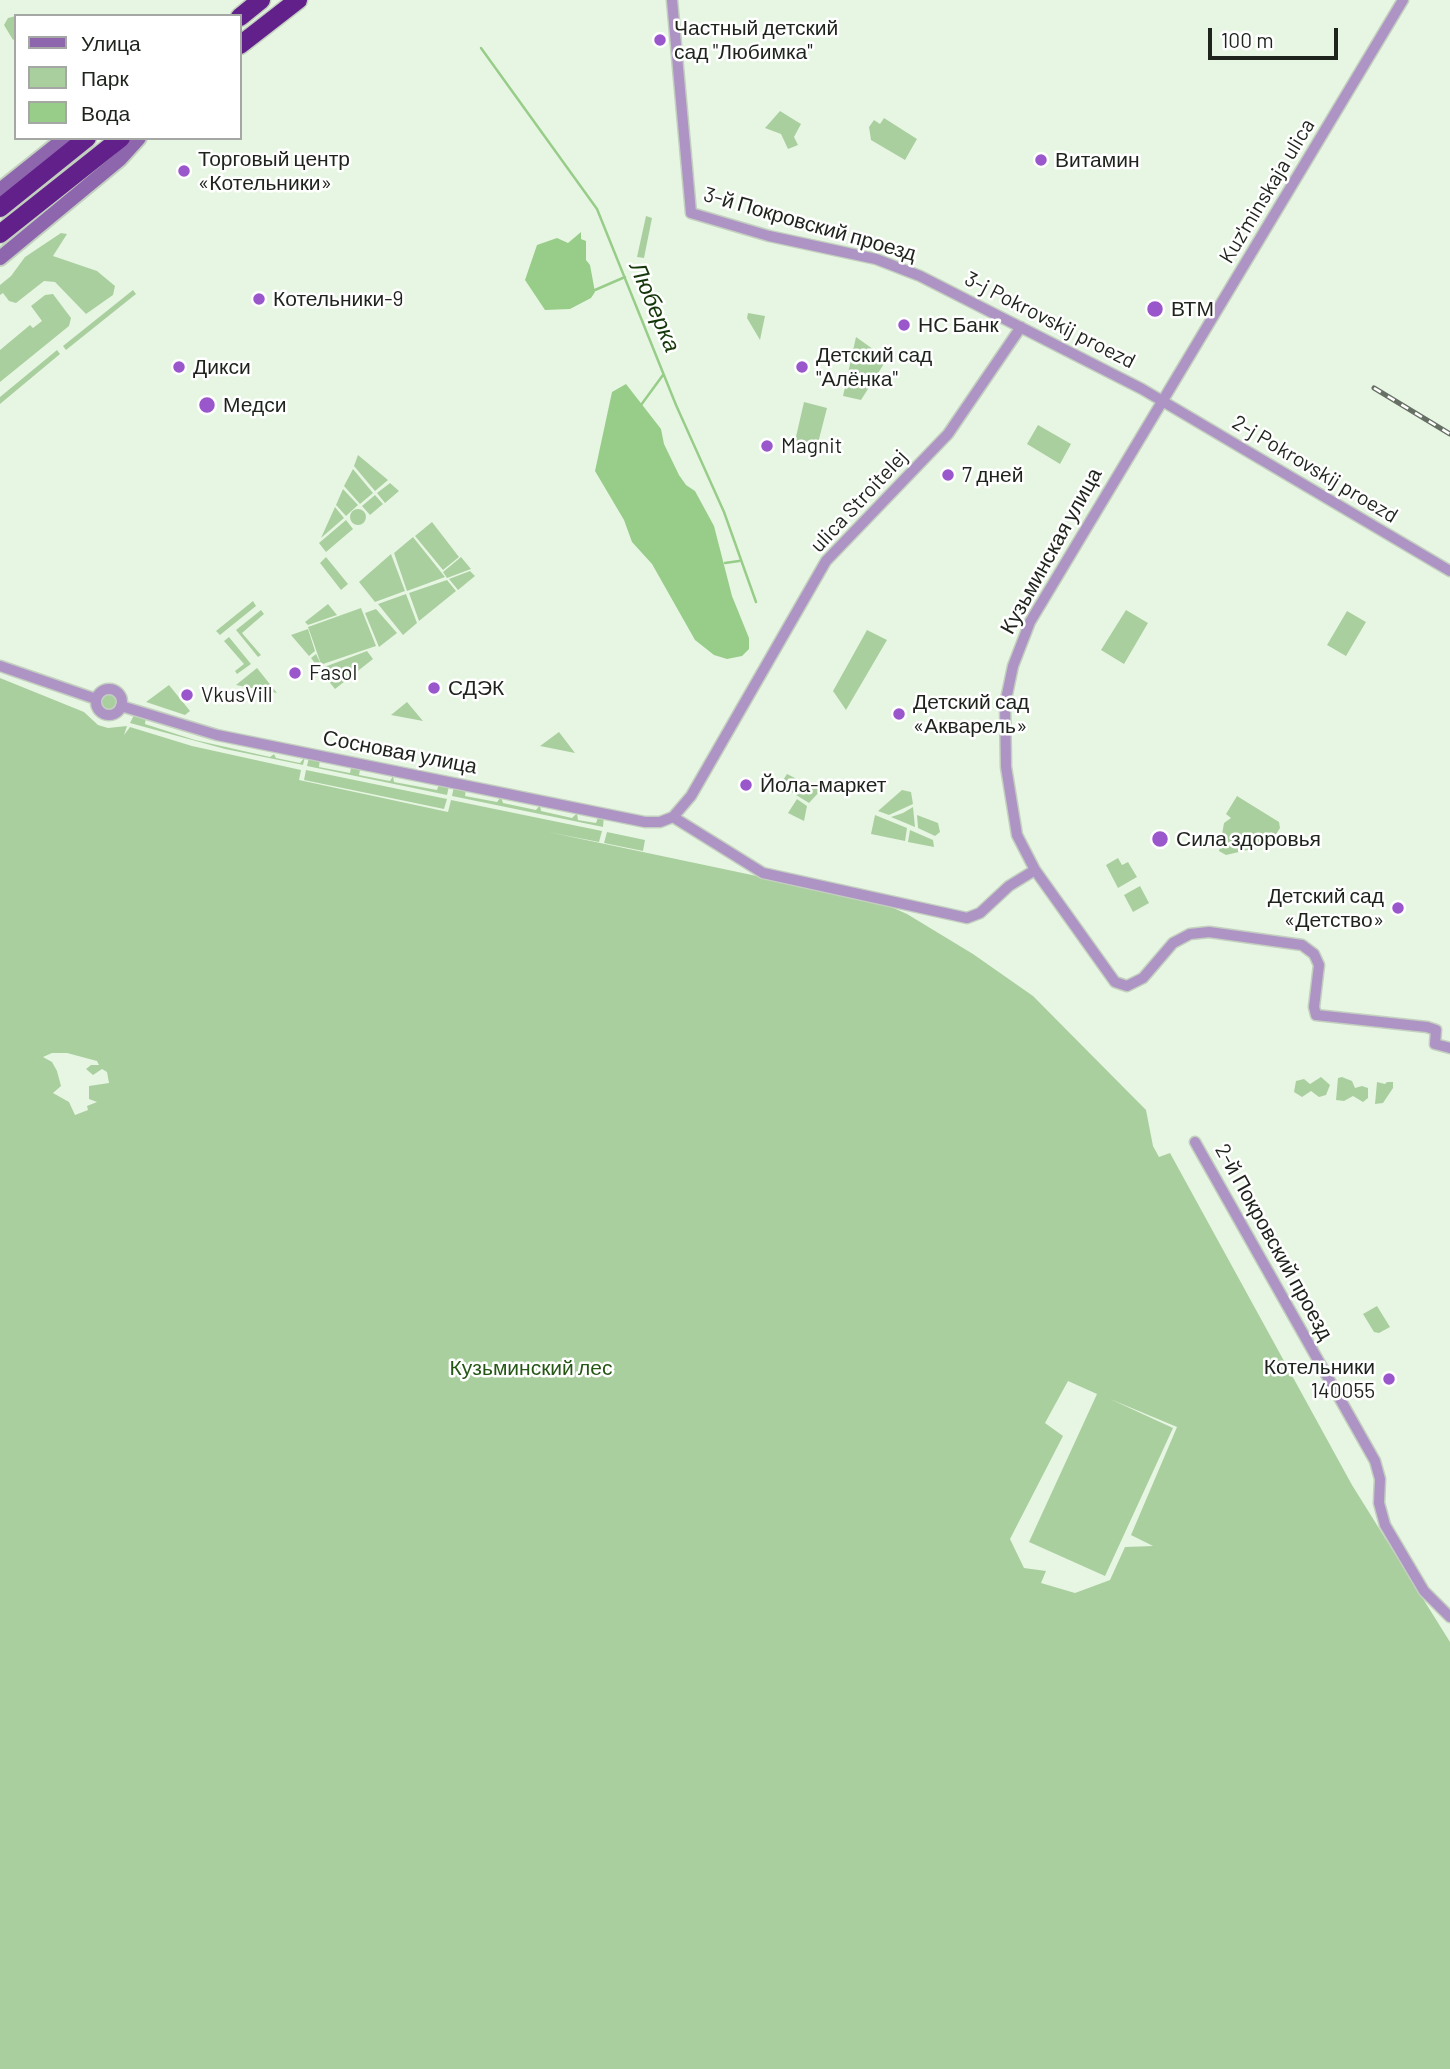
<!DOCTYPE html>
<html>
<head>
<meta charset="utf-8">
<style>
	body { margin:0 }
	#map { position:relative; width:1450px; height:2069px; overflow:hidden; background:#e7f6e3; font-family:Barlow,sans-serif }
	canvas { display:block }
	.legend { position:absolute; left:14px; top:14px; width:228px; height:126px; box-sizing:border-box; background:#fff; border:2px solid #a5a7a4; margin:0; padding:9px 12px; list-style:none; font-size:21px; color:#1e231c }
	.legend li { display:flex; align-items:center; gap:14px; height:35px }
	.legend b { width:35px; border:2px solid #a5a7a4 }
	.scale { position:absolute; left:1208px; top:28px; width:130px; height:32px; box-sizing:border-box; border:4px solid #1e231c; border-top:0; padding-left:9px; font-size:21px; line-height:24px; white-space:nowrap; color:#1e231c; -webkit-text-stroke:5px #fff; paint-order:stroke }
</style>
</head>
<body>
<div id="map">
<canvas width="1450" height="2069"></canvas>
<ul class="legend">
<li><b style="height:9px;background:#8d66ad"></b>Улица</li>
<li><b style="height:19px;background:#aacf9f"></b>Парк</li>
<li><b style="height:19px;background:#98cd89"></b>Вода</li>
</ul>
<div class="scale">100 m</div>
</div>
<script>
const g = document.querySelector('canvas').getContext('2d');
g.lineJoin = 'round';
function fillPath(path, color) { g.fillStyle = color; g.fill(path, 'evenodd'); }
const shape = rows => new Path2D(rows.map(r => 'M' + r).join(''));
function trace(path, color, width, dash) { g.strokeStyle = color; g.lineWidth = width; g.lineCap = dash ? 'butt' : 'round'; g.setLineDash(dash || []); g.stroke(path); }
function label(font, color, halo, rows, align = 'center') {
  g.font = font + ' Barlow,sans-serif'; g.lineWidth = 5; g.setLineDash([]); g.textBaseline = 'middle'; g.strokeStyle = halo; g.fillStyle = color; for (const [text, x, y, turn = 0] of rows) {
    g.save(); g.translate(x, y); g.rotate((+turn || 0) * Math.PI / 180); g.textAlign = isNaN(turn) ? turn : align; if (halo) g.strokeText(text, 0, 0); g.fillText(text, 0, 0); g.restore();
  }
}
fillPath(shape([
	[16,16,16,38,13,40,4,25,8,18],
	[780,111,801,124,794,137,798,145,788,149,781,134,765,128],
	[884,118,917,139,905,160,871,140,869,127,874,120,880,124],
	[646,216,652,218,644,258,637,257],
	[61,233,67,234,53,256,97,271,115,286,113,295,86,314,55,282,44,281,16,303,9,301,3,293,0,295,0,285,11,276,25,257],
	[133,290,136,294,66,350,63,346],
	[53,294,71,318,69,326,0,382,0,350,30,325,33,328,42,321,31,306,45,295],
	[748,313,765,316,760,340,747,318],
	[856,337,887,359,861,400,843,396],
	[57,350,60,354,0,404,0,397],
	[804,402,827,408,817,447,795,441],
	[1038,425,1071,444,1060,464,1027,444],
	[358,455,388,480,375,491,354,466],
	[353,469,373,493,360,504,344,486],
	[390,483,399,491,385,503,377,493],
	[343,489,358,505,346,516,336,505],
	[375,495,383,504,370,515,362,506],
	[335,507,344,518,321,538],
	'350 517a8 8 0 1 1 16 0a8 8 0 1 1-16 0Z',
	[346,520,353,529,326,552,319,543],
	[432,522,459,557,443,570,415,536],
	[413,537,445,577,407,591,394,553],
	[391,554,405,591,375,602,359,582],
	[326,557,348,584,341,590,320,563],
	[461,557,471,569,447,578,443,572],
	[470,571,475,576,458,590,449,579],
	[447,580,456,591,419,621,409,593],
	[406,594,417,623,403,635,378,604],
	[253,601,256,606,220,635,216,631],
	[328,604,337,615,308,625,305,622],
	[361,608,376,646,317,666,311,658,316,654,321,664,308,627],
	[376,609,397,633,379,647,365,613],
	[261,610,264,614,242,633,261,655,258,657,236,630],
	[1126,610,1148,623,1124,664,1101,650],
	[1347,611,1366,622,1346,656,1327,645],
	[308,629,315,651,309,656,291,635],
	[867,630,887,640,846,710,833,691],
	[229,637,251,664,237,674,235,671,244,664,224,641],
	[367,651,373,659,335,689,319,669],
	[257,668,277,693,236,685],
	[0,678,84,712,98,725,108,728,127,726,124,735,130,727,192,746,301,770,299,780,448,812,451,800,602,831,599,842,548,832,880,902,907,914,973,954,1033,996,1146,1110,1153,1146,1159,1157,1170,1153,1352,1485,1450,1642,1450,2069,0,2069],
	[52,1053,67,1053,97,1061,99,1065,91,1065,86,1069,93,1075,102,1069,107,1072,109,1083,89,1086,89,1099,97,1102,87,1106,88,1110,75,1115,69,1102,53,1093,61,1086,57,1071,52,1062,43,1057],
	[1068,1381,1097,1394,1029,1542,1105,1576,1173,1428,1110,1399,1177,1427,1131,1535,1153,1546,1125,1547,1110,1580,1075,1593,1041,1583,1046,1571,1024,1568,1010,1539,1063,1436,1045,1423],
	[169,685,190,711,185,715,146,702],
	'100 702a9 9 0 1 1 18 0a9 9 0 1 1-18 0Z',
	[407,702,423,721,391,715],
	[135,713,146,717,145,724,195,740,270,757,274,754,276,758,300,763,305,757,303,765,225,749,130,723],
	[559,732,575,753,540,746],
	[309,757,320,759,319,767,350,773,351,768,360,770,359,775,390,781,393,776,394,782,437,790,439,784,449,786,447,795,307,766],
	[306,770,447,799,444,809,304,780],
	[787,774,801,781,793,793,780,785],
	[805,783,821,790,809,803,796,795],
	[454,786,466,789,465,796,497,802,501,797,503,803,536,810,540,805,541,811,572,818,577,813,578,820,596,823,599,815,604,816,603,827,452,796],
	[902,790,911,792,913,804,889,815,878,811],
	[1237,796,1279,822,1280,828,1269,845,1226,855,1219,851,1224,823,1231,818,1226,814],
	[797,799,807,806,804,821,788,813],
	[913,807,915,827,891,817,903,813],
	[875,815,907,828,905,841,871,834],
	[917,815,938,823,940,832,935,836,918,828],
	[910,830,933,840,934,847,908,842],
	[607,832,645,840,643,851,604,843],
	[1118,858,1122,865,1128,862,1137,877,1118,888,1106,865],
	[1140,886,1149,903,1133,912,1124,895],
	[1321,1077,1330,1085,1326,1095,1319,1097,1311,1091,1302,1097,1294,1092,1296,1081,1304,1079,1310,1084],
	[1342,1077,1352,1081,1355,1088,1362,1086,1368,1088,1368,1098,1363,1102,1353,1096,1344,1101,1336,1100,1338,1078],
	[1387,1082,1393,1082,1393,1088,1383,1103,1375,1104,1377,1082,1385,1084],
	[1377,1306,1390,1327,1379,1333,1374,1332,1363,1314]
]), '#aacf9f');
fillPath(shape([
	[581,232,581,239,586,241,586,260,590,265,595,292,591,298,570,309,545,310,525,280,537,245,557,238,568,243],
	[626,384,661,429,664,444,679,475,686,485,695,491,714,526,732,596,749,638,749,649,742,656,727,659,714,655,695,640,652,564,632,542,624,520,595,471,612,392]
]), '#98cd89');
trace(shape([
	[481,48,597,209,676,405,724,512,756,602],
	[595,290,625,277],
	[641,405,663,375],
	[725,563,739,561]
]), '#98cd89', 2.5);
const street = shape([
	[672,0,691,213,769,236,876,259,920,276,1142,389,1450,571],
	[1403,0,1030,622,1013,666,1005,704,1006,767,1017,835,1035,870,1115,982,1127,986,1143,978,1173,943,1190,934,1209,932,1302,945,1314,954,1319,965,1314,1007,1316,1015,1427,1027,1436,1030,1435,1044,1450,1048],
	[0,666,96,699],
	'96 702a13 13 0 1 1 26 0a13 13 0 1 1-26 0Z',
	[121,706,217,735,645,822,660,822,673,817,691,796,826,561,948,434,1021,327],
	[673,817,763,873,967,918,980,913,1009,886,1035,870],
	[1195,1142,1375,1461,1380,1479,1379,1503,1385,1525,1424,1591,1450,1617]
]);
const secondary = shape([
	[0,190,65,138],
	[0,258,120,159,139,138]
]);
const highway = shape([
	[240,17,261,0],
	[240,45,298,0],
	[0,208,87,138],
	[0,234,121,138]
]);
trace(street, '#c3d0bf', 13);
trace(secondary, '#c3d0bf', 18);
trace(highway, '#c3d0bf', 21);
trace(street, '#ae94c5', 10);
trace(secondary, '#8d66ad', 14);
trace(highway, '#62208b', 18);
const rail = shape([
	[1374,388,1450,434]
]);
trace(rail, '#677065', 5);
trace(rail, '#fff', 2.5, [8]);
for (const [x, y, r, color] of [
	[660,40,7,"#9a56cb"],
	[1041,160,7,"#9a56cb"],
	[184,171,7,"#9a56cb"],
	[259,299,7,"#9a56cb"],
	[1155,309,9,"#9a56cb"],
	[904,325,7,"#9a56cb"],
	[179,367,7,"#9a56cb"],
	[802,367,7,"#9a56cb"],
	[207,405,9,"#9a56cb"],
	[767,446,7,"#9a56cb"],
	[948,475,7,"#9a56cb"],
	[295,673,7,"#9a56cb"],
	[434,688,7,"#9a56cb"],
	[187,695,7,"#9a56cb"],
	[899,714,7,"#9a56cb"],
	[746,785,7,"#9a56cb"],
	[1160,839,9,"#9a56cb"],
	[1398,908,7,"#9a56cb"],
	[1389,1379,7,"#9a56cb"]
]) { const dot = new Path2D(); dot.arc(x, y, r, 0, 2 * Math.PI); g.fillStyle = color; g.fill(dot); trace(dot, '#fff', 2.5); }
label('21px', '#1e231c', '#fff', [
	["Частный детский",674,28],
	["сад \"Любимка\"",674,52],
	["Торговый центр",198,159],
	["«Котельники»",198,183],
	["Витамин",1055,160],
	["Котельники-9",273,299],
	["ВТМ",1171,309],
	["НС Банк",918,325],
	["Детский сад",816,355],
	["\"Алёнка\"",816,379],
	["Дикси",193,367],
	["Медси",223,405],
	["Magnit",781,446],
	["7 дней",962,475],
	["Fasol",309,673],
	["СДЭК",448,688],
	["VkusVill",201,695],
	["Детский сад",913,702],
	["«Акварель»",913,726],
	["Йола-маркет",760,785],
	["Сила здоровья",1176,839],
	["Детский сад",1384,896,"right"],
	["«Детство»",1384,920,"right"],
	["Котельники",1375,1367,"right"],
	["140055",1375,1391,"right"]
], 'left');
label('21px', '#1e231c', '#fff', [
	["Kuz'minskaja ulica",1267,191,-59],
	["3-й Покровский проезд",810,224,16],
	["3-j Pokrovskij proezd",1050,320,27],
	["2-j Pokrovskij proezd",1315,469,31],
	["ulica Stroitelej",859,501,-47],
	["Кузьминская улица",1051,551,-61],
	["Сосновая улица",400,752,11],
	["2-й Покровский проезд",1274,1242,61]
]);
label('21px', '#255714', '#fff', [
	["Кузьминский лес",531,1368]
]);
label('italic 23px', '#153709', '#fff', [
	["Люберка",655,307,67]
]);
</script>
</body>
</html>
